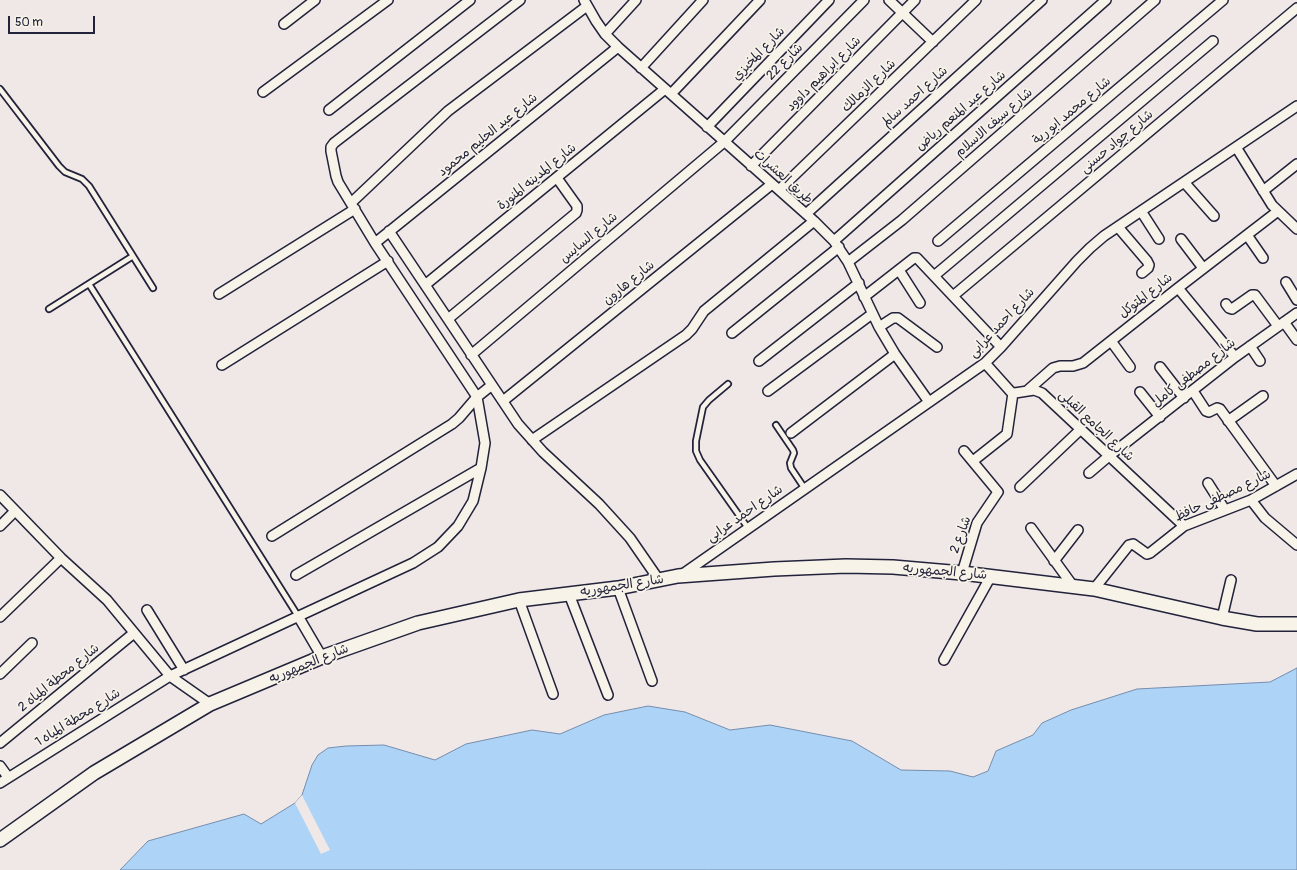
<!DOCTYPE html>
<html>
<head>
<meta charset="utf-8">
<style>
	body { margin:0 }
	#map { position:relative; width:1297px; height:870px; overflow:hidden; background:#f0e7e7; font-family:Pangolin,sans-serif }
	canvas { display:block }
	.scale { position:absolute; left:8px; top:16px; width:87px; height:18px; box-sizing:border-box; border:2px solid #22223b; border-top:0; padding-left:5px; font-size:12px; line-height:14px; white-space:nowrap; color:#22223b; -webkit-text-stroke:3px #f7f3e8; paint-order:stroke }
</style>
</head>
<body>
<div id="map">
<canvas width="1297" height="870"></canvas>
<div class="scale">50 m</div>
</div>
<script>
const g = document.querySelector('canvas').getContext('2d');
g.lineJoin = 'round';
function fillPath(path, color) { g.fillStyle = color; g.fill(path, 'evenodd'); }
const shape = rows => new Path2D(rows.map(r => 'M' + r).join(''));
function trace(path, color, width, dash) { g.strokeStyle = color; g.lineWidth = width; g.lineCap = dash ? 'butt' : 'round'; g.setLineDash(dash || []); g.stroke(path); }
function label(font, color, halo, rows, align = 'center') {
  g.font = font + ' Pangolin,"Playpen Sans Arabic",sans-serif'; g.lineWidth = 3.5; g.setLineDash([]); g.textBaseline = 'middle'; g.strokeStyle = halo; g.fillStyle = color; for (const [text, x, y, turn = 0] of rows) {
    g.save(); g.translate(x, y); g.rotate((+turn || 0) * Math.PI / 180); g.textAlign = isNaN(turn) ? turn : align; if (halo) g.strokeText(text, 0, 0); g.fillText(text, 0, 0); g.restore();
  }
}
const water = shape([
	[1297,668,1297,870,120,870,148,841,244,814,261,824,295,803,302,795,312,765,318,755,328,748,346,746,384,745,435,760,466,744,532,730,560,734,604,715,648,706,685,712,730,730,770,725,852,741,901,770,950,771,973,777,988,771,996,751,1033,735,1042,723,1071,710,1137,689,1270,682,1297,668]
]);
fillPath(water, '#add4f7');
trace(water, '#758dac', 1);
fillPath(shape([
	[302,795,330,850,321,854,295,803]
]), '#f0e7e7');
const lane = shape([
	[0,89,59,166,65,172,82,179,89,186,153,288],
	[89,284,298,616],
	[49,309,133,256],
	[728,384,709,400,703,407,696,441,696,451,700,460,748,528],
	[776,425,793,450,794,453,790,463,791,468,805,489]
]);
const street = shape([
	[584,0,596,21,605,34,618,47,814,221,834,241,848,262,879,327,895,354,929,402],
	[889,0,933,42],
	[284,24,315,0],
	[605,34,636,0],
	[641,68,703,0],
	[263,92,388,0],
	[671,94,760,0],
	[329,110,470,0],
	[707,127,829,0],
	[1236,147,1272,205,1297,229],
	[751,166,915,0],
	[1184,182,1214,216],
	[779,190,976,0],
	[1263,191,1297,164],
	[351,203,448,111,587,6],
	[1141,211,1159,239],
	[806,214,1042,0],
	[1118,227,1147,261,1149,265,1148,268,1142,273],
	[389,231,518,424,543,452,599,504,630,538,659,580],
	[1247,235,1263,258],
	[1181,239,1203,268],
	[834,241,1106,0],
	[938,241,1223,0],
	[375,243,618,47],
	[848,262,902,220,1155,0],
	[899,270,920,303],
	[934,276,1213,41],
	[1286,282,1297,300],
	[425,285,665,89],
	[1178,288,1235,357],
	[219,294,355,209],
	[953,296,1297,8],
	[864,297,914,258,917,258,1001,347],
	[1226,304,1229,308,1232,309,1252,295,1255,295,1278,326],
	[448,319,576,213,577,210,577,206,557,178],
	[1284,322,1297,340],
	[879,327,893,318,898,318,937,347],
	[732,333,839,247],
	[1111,341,1130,367],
	[1250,346,1260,361],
	[471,355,724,142,864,0],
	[759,361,859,283],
	[985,363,1011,392,1015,393,1034,390,1042,393,1184,526],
	[222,365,388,261],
	[1160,367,1184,398],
	[1028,390,1053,368,1060,366,1073,366,1083,363,1178,288,1278,211],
	[768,391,872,314],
	[1193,391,1206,411,1209,412,1217,408,1220,409,1276,486],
	[1140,392,1160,417],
	[503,401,772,184],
	[1228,421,1263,396],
	[791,433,895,354],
	[532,440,686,335,692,329,704,311,814,221],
	[973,461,1007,434,1013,393],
	[1089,473,1109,456,1235,357,1297,313],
	[1208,483,1225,510],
	[1020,487,1081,429],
	[0,495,61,558,107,600,170,676,210,704],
	[1251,500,1265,518,1297,545],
	[0,526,15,511],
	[1031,528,1073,586],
	[272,536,452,424,459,418,477,397,492,385],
	[1054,561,1078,530],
	[962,573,977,523,998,492,964,451],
	[296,575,481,468],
	[680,576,985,363,1001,347,1077,261,1090,248,1104,236,1297,106],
	[618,588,652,681],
	[1094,589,1129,545,1133,544,1147,554,1150,553,1184,526,1251,500,1297,474],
	[569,594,608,695],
	[519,600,553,694],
	[147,610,184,670],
	[298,616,322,657],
	[0,617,61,558],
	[1222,618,1231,580],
	[944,660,991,576],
	[0,674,32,643],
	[0,743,134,633],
	[0,766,8,777],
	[0,783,170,676,413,563,438,547,458,526,473,501,481,468,485,443,477,397,375,243,338,182,336,176,331,151,331,147,334,143,520,0]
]);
const secondary = shape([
	[0,840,94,773,210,704,322,657,418,623,519,600,618,588,678,576,774,569,846,566,893,567,962,573,1094,589,1222,618,1257,624,1297,624]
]);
trace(lane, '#22223b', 8);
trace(street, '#22223b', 12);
trace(secondary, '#22223b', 16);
trace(lane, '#f7f3e8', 4.5);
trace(street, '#f7f3e8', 9);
trace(secondary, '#f7f3e8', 13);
label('13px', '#22223b', '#f7f3e8', [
	["شارع المخبزي",759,54,-46],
	["شارع 22",785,62,-45],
	["شارع ابراهيم داوود",824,74,-45],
	["شارع الزمالك",869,86,-44],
	["شارع احمد سالم",915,97,-42],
	["شارع عبد المنعم رياض",961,111,-41],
	["شارع محمد ابو رية",1072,111,-40],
	["شارع سيف الاسلام",994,123,-41],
	["شارع عبد الحليم محمود",488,135,-39],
	["شارع جواد حسنى",1117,142,-40],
	["شارع المدينه المنورة",537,177,-39],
	["طريق العشرات",783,177,42],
	["شارع السايس",589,238,-40],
	["شارع هارون",629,283,-39],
	["شارع المتوكل",1146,296,-38],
	["شارع احمد عرابى",1002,323,-47],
	["شارع مصطفى كامل",1194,373,-38],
	["شارع الجامع القبلى",1096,426,43],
	["شارع مصطفى حافظ",1223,496,-25],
	["شارع احمد عرابى",745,514,-35],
	["شارع 2",961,535,-70],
	["شارع الجمهوريه",945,572,5],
	["شارع الجمهوريه",622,586,-9],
	["شارع الجمهوريه",309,664,-22],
	["شارع محطة المياه 2",59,678,-39],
	["شارع محطة المياه 1",78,718,-32]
]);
</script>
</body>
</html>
